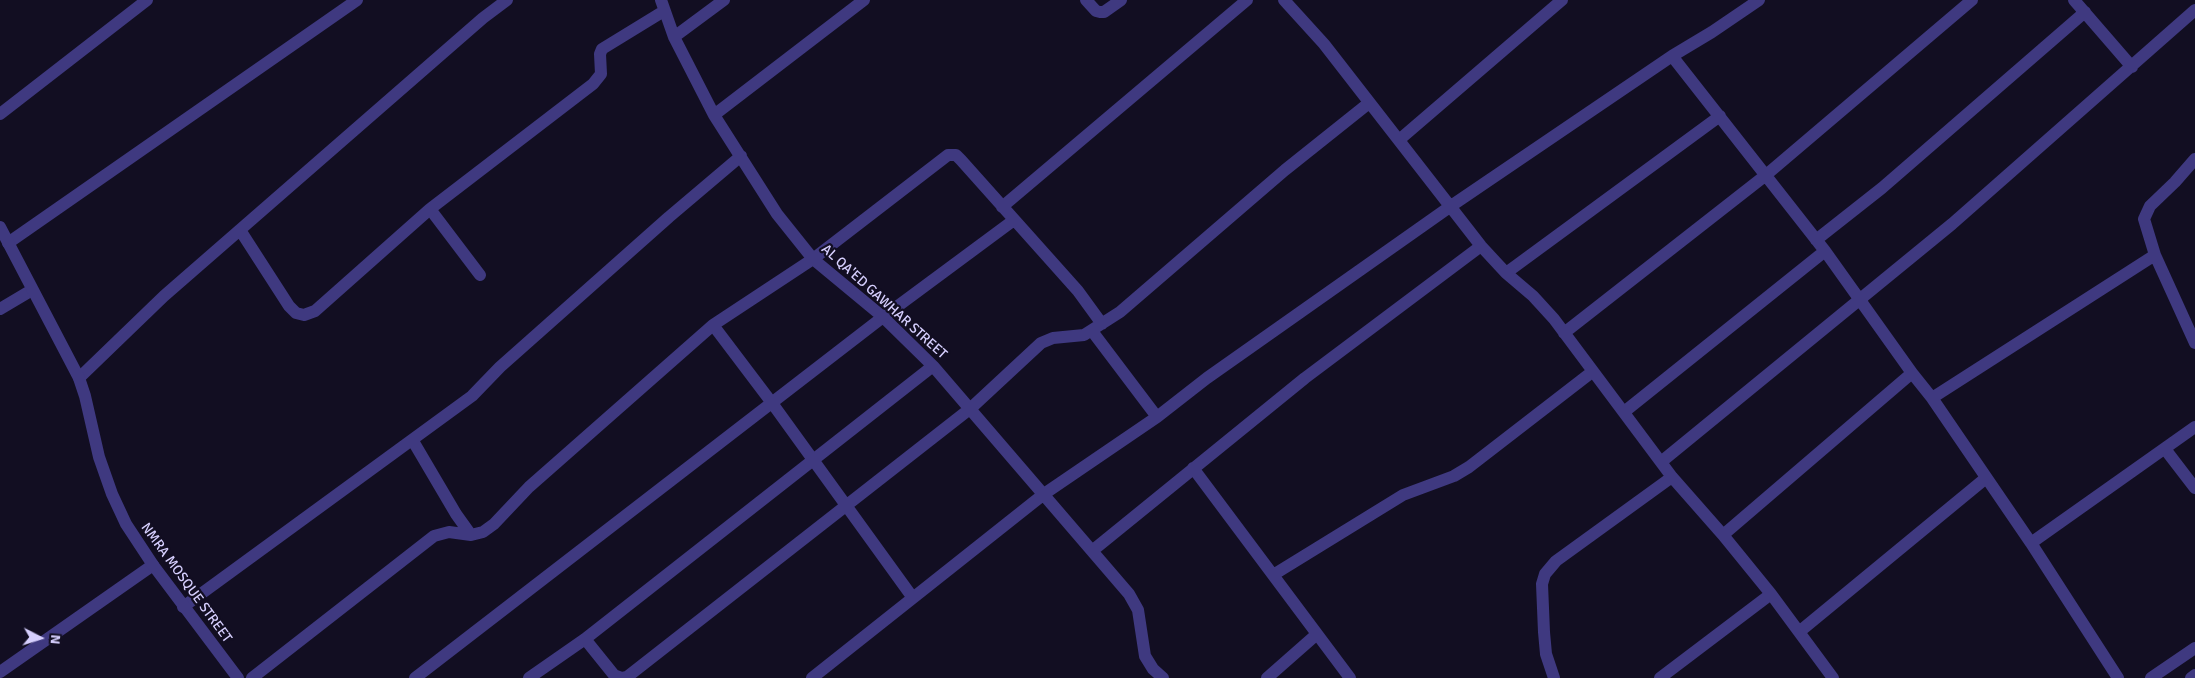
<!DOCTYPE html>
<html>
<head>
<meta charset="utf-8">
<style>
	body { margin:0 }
	#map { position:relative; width:2195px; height:678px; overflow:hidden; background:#120e22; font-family:Signika,sans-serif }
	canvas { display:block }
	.north { position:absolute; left:15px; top:613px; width:50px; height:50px; -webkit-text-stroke:4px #120e22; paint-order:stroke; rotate:95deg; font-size:14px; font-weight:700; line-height:20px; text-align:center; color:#d6cffe }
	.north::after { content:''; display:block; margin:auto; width:18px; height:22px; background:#d6cffe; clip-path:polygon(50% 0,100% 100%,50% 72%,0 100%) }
</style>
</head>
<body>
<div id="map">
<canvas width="2195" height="678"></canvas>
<div class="north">N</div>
</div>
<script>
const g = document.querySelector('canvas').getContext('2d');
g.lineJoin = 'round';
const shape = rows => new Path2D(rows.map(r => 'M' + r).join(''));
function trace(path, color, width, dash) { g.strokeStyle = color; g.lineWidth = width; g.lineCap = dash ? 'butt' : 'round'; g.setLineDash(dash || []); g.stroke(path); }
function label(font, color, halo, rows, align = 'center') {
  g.font = font + ' Signika,sans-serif'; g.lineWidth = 4.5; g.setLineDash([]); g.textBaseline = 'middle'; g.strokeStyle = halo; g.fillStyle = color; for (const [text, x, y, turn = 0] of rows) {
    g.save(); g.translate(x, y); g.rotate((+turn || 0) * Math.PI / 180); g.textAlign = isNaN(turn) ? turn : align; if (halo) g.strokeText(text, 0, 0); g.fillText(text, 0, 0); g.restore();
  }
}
trace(shape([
	[661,0,674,37,714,115,777,214,813,259,883,317,933,366,1129,594,1138,610,1145,656,1153,669,1163,678],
	[1086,0,1096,11,1100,12,1104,12,1121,0],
	[1284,0,1324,44,1481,246,1506,273,1533,296,1554,319,1672,477,1723,535,1771,594,1833,678],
	[2074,0,2132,67],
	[674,37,724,0],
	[1672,56,1825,251,1912,373,1932,398,2031,543,2118,678],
	[0,114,147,0],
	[714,115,864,0],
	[1399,140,1562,0],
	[2195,159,2175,182,2150,206,2144,219,2155,255,2195,343],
	[1002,207,1247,0],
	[430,209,480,275],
	[240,230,289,306,296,313,304,315,315,311,430,209,593,84,601,74,600,54,602,49,664,11],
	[1816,240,1882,188,2085,12],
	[8,243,357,0],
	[1506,273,1720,116],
	[0,309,32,290],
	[713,325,772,403,913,598],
	[1092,331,1157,417],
	[1564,333,1766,175,1972,0],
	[79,378,164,296,483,18,507,0],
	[1932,398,2155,255],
	[1624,412,1825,251],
	[413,441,456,514,471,535],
	[2165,449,2195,488],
	[1661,462,1952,224,2195,10],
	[1193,468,1350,678],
	[1723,535,1912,373],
	[2031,543,2195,427],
	[1092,551,1305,378,1481,246],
	[1273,575,1403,495,1454,476,1469,467,1592,372],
	[183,607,472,396,500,367,669,217,741,156],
	[1799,632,1986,478],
	[585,639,614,675,622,678],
	[0,672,153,565],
	[252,678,434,536,449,532,471,535,483,532,494,524,529,487,713,325,813,259,948,155,956,155,961,160,1078,291,1102,324],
	[415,678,883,317,1014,220],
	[529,678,585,639,933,366],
	[622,678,627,677,971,408,1041,343,1053,338,1084,335,1120,312,1285,170,1369,103],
	[812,678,1044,494,1157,417,1207,378,1451,206,1672,56,1712,32,1759,0],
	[1267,678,1317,634],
	[1554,678,1546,654,1544,632,1542,584,1545,574,1556,561,1672,477],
	[1660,678,1771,594]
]), '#3f3980', 12);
trace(shape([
	[0,227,79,378,85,396,99,457,112,494,126,524,153,565,238,678],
	[2151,678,2195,648],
	[2191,678,2195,675]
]), '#3f3980', 12);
label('14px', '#d6cffe', '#120e22', [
	["AL QA'ED GAWHAR STREET",884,302,42],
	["NMRA MOSQUE STREET",186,583,54]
]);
</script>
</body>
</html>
